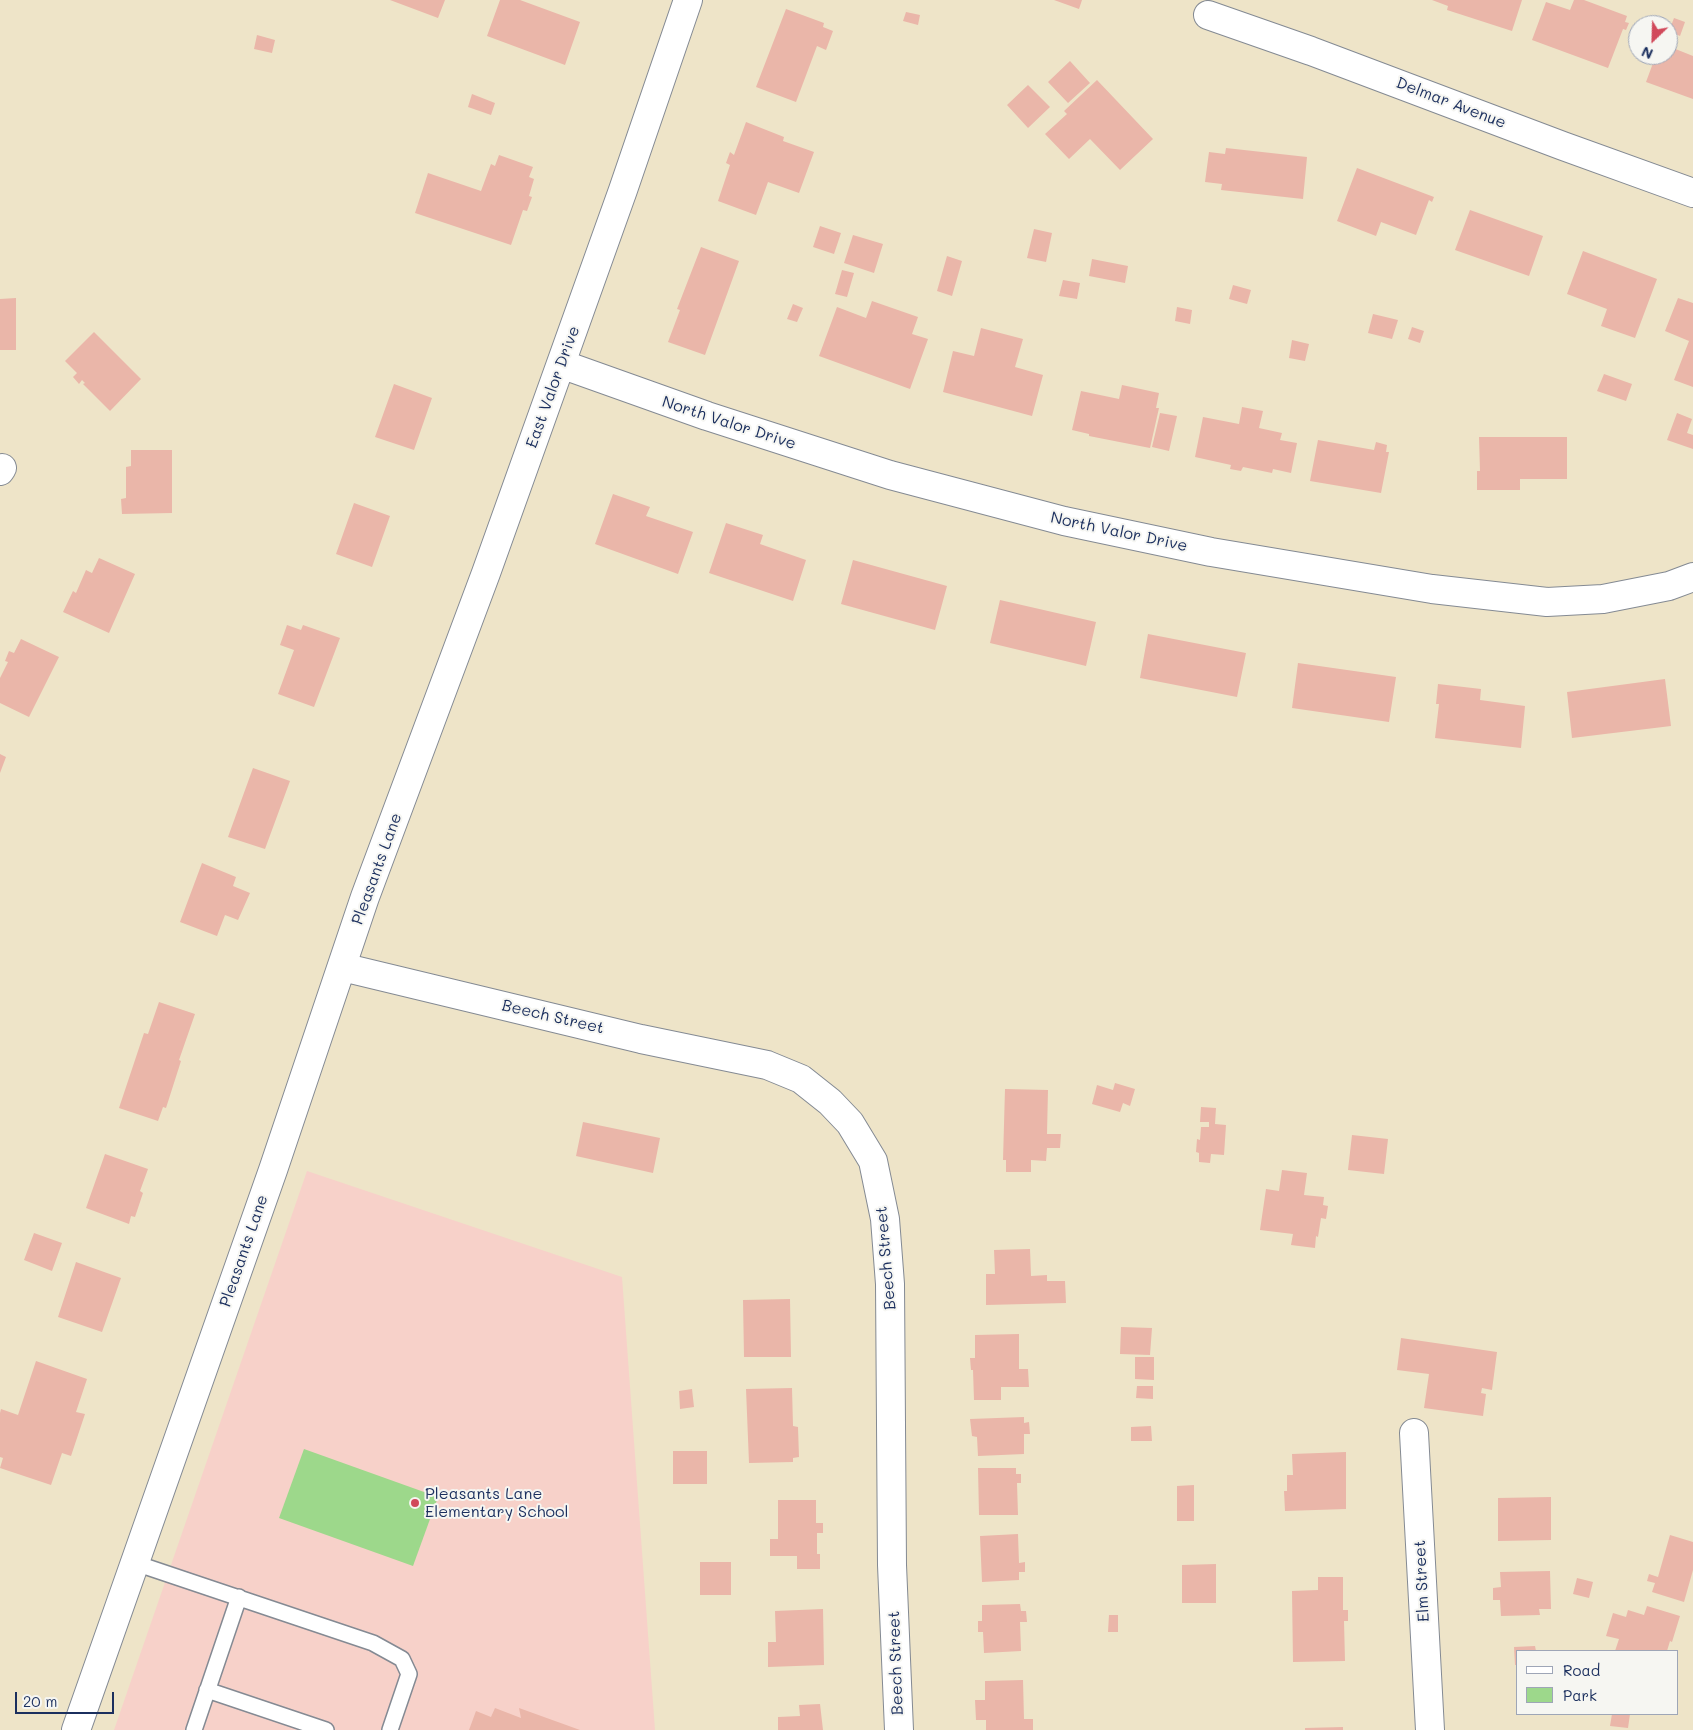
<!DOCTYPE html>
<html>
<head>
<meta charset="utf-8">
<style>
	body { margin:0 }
	#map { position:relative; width:1693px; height:1730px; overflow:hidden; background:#eee4c8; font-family:Mali,sans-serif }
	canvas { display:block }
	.legend { position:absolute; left:1516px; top:1650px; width:162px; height:65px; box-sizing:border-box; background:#f6f6f2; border:1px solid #9ea6b7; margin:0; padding:6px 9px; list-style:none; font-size:15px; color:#1b2f5e }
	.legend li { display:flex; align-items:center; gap:10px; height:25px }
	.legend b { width:25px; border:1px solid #9ea6b7 }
	.north { position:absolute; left:1628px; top:15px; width:50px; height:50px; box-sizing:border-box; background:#f6f6f2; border:1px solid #9ea6b7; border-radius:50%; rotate:204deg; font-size:14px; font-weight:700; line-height:20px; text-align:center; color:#1b2f5e }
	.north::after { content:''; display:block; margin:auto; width:18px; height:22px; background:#d1495b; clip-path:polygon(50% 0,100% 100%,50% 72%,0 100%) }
	.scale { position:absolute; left:15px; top:1692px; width:99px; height:22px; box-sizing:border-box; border:2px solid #1b2f5e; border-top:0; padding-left:6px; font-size:15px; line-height:18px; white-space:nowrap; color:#1b2f5e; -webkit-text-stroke:4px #f6f6f2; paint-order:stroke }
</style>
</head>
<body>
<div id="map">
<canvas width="1693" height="1730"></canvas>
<ul class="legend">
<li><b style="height:6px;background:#fff"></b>Road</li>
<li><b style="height:14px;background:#9dd88b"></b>Park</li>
</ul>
<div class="north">N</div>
<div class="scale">20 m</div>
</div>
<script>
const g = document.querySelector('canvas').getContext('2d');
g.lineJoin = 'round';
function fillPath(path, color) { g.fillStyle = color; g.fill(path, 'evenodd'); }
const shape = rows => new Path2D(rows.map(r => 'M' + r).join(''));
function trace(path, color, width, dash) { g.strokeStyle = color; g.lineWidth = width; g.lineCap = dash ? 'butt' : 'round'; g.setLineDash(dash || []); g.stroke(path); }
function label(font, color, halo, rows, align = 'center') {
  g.font = font + ' Mali,sans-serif'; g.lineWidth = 4; g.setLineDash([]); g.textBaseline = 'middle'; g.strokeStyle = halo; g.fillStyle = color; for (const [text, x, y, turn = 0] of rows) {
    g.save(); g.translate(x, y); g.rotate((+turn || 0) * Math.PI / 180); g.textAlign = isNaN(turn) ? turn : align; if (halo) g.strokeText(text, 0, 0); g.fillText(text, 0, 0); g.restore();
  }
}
fillPath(shape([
	[307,1171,622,1277,655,1730,114,1730]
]), '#f7d1c9');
fillPath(shape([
	[304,1449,438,1497,413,1566,279,1518]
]), '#9dd88b');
fillPath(shape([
	[390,0,445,0,438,18],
	[500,0,520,0,580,22,565,65,487,36],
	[1054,0,1082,0,1079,9],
	[1432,0,1522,0,1512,31,1447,10,1448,6],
	[1574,0,1584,0,1627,16,1625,22,1629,23,1626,30,1623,29,1608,68,1532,40,1546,2,1570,10],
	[786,9,824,23,823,27,833,31,826,50,817,46,796,102,756,87],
	[906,12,920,15,918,25,903,21],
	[1674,18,1685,22,1680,36,1669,31],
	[257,35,275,40,272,53,254,49],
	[1668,46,1693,56,1693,99,1646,82,1656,55,1668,55],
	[1070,61,1090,83,1068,103,1048,82],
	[1097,80,1153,139,1120,170,1090,139,1069,159,1045,134,1067,114,1064,111],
	[1028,85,1050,107,1028,128,1007,105],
	[472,94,495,103,491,115,468,107],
	[746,122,784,137,783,141,814,152,799,193,768,182,756,215,718,201,730,165,726,163,730,152,734,155],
	[1226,148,1307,157,1303,199,1221,190,1222,184,1205,182,1209,152,1225,154],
	[499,155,533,167,529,177,534,179,529,196,532,197,527,211,523,210,511,245,415,213,428,173,481,191,491,164,495,166],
	[1357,168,1434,197,1432,202,1429,200,1416,235,1381,222,1376,236,1337,221],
	[1470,210,1543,236,1529,276,1455,250],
	[820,226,841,233,834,254,813,247],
	[1034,229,1052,233,1046,262,1027,258],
	[853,235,883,244,874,273,844,263],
	[701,247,739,261,705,355,668,342,680,310,677,309],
	[1583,251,1657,279,1635,338,1601,326,1607,309,1567,294],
	[947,256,962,261,952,296,937,291],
	[1092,259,1128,266,1125,283,1089,276],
	[842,270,854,273,847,297,835,294],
	[1063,280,1080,283,1077,299,1059,296],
	[1233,285,1251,290,1247,304,1229,299],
	[16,298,16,350,0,350,0,299],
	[1678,298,1693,303,1693,387,1674,380,1689,341,1665,331],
	[872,301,918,317,912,334,928,339,910,389,819,356,837,307,866,318],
	[793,304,803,308,797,322,787,319],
	[1177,307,1192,310,1190,324,1175,321],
	[1373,314,1398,320,1392,339,1368,333],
	[1412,327,1424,331,1420,343,1408,339],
	[981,328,1023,339,1015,367,1043,375,1032,416,943,392,953,351,974,356],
	[94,332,141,379,110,411,83,384,85,383,82,380,79,384,73,377,77,373,65,361],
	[1292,340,1309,344,1305,361,1289,358],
	[1604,374,1632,384,1626,401,1597,391],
	[394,384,432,398,414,450,375,437],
	[1122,385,1159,393,1156,408,1159,408,1150,448,1089,436,1089,434,1072,430,1081,391,1119,399],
	[1242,407,1263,411,1259,428,1282,433,1280,440,1297,443,1291,473,1273,469,1272,473,1243,467,1241,471,1230,469,1231,465,1195,457,1203,417,1239,424],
	[1160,413,1177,416,1169,451,1152,447],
	[1677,413,1692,419,1687,433,1693,435,1693,449,1667,440],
	[1479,437,1567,437,1567,479,1520,479,1520,490,1477,490,1477,471,1480,471],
	[1318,440,1374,450,1376,442,1387,445,1386,452,1389,452,1381,493,1310,481],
	[131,450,172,450,172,513,122,514,121,499,126,498,126,467,131,466],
	[613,494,650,507,646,516,693,532,678,574,595,544],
	[354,503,390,516,372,567,336,554],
	[726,523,763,535,760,544,806,560,793,601,709,573],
	[99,558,135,574,109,633,63,612,73,591,76,593,86,570,92,573],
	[853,560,947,586,935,630,841,604],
	[1000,600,1096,622,1086,666,990,643],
	[287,625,301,630,303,625,340,638,314,707,278,694,294,650,280,645],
	[1148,634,1246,653,1237,697,1140,678],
	[21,639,59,657,29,717,0,703,0,678,8,662,5,661,9,651,14,653],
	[1298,663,1396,677,1389,722,1292,708],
	[1665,679,1671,726,1572,738,1567,692],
	[1438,684,1481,689,1480,700,1525,706,1521,748,1435,738,1439,704,1436,704],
	[0,754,6,757,0,773],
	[253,768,290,781,265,849,228,837],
	[202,863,236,877,233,886,250,893,238,920,225,915,217,936,180,922],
	[159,1002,195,1014,179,1060,181,1061,166,1108,163,1107,158,1121,119,1108,144,1033,148,1034],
	[1115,1083,1135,1089,1130,1106,1123,1103,1120,1112,1092,1104,1097,1085,1113,1090],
	[1005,1089,1048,1090,1047,1134,1061,1134,1060,1148,1047,1148,1046,1161,1031,1160,1031,1172,1006,1172,1006,1160,1003,1160],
	[1201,1107,1216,1108,1215,1124,1226,1125,1224,1155,1211,1154,1210,1163,1199,1162,1199,1153,1196,1152,1197,1139,1200,1140,1201,1127,1209,1127,1209,1122,1200,1122],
	[583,1122,660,1138,653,1173,576,1156],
	[1352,1135,1388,1139,1384,1174,1348,1170],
	[105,1154,148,1169,140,1191,143,1193,135,1217,131,1216,129,1224,86,1208],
	[1282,1170,1307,1173,1304,1195,1324,1197,1323,1205,1328,1206,1326,1219,1321,1218,1318,1237,1316,1236,1315,1248,1291,1245,1293,1234,1260,1230,1266,1189,1279,1191],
	[34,1233,62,1243,52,1271,24,1260],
	[1030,1249,1031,1276,1047,1275,1047,1281,1065,1281,1066,1303,986,1305,986,1274,995,1274,994,1250],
	[76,1262,121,1278,102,1332,58,1317],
	[790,1299,791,1357,744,1357,743,1300],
	[1121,1327,1152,1328,1150,1355,1120,1354],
	[1019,1334,1019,1369,1028,1369,1029,1387,1001,1387,1001,1400,974,1400,973,1370,971,1370,970,1358,975,1358,975,1335],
	[1401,1338,1497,1352,1492,1390,1482,1388,1481,1393,1486,1394,1483,1416,1424,1408,1429,1374,1397,1370],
	[1135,1357,1154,1357,1154,1380,1135,1379],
	[36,1361,87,1379,76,1412,85,1414,71,1456,62,1453,51,1485,0,1468,3,1458,0,1457,0,1413,1,1409,18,1415],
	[1137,1386,1153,1386,1153,1399,1136,1398],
	[792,1388,793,1426,798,1427,799,1457,793,1458,793,1462,749,1463,746,1389],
	[692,1389,694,1407,680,1409,679,1391],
	[1024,1417,1024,1423,1029,1422,1030,1434,1024,1434,1024,1454,978,1456,977,1437,972,1436,970,1419],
	[1151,1426,1152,1441,1131,1441,1131,1427],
	[673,1451,707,1451,707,1484,673,1484],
	[1346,1452,1346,1509,1285,1511,1284,1491,1287,1491,1287,1475,1293,1475,1292,1454],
	[978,1468,1016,1468,1016,1474,1021,1474,1021,1483,1017,1483,1018,1515,979,1515],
	[1194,1485,1194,1521,1177,1521,1177,1486],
	[1551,1497,1551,1540,1498,1541,1498,1498],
	[778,1500,816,1500,816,1523,823,1523,823,1533,817,1533,817,1554,820,1554,820,1569,797,1569,797,1556,770,1556,770,1539,778,1539],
	[1018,1534,1019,1563,1025,1562,1025,1572,1019,1572,1019,1580,982,1582,980,1536],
	[1670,1535,1693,1542,1693,1570,1684,1602,1652,1592,1655,1583,1647,1581,1649,1574,1658,1577],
	[700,1562,731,1562,731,1595,700,1595],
	[1216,1564,1216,1603,1182,1603,1182,1565],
	[1550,1571,1551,1609,1539,1609,1540,1615,1501,1616,1500,1600,1493,1600,1493,1588,1501,1587,1500,1572],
	[1318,1577,1343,1577,1343,1610,1348,1610,1348,1621,1344,1621,1345,1661,1293,1662,1292,1591,1318,1590],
	[1577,1578,1593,1582,1589,1598,1573,1594],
	[1020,1604,1021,1611,1026,1611,1027,1622,1020,1622,1021,1651,984,1653,983,1632,978,1632,978,1621,982,1621,982,1605],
	[1647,1606,1680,1616,1672,1642,1670,1641,1667,1651,1615,1651,1619,1639,1606,1636,1613,1613,1626,1617,1628,1610,1644,1615],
	[823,1609,824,1665,768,1667,768,1642,776,1642,775,1611],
	[1109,1615,1118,1615,1118,1632,1108,1632],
	[1535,1646,1536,1651,1517,1651,1517,1665,1515,1665,1514,1647],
	[1023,1680,1024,1719,1033,1719,1033,1730,986,1730,986,1720,976,1720,975,1700,985,1700,985,1681],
	[820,1704,823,1730,778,1730,778,1717,800,1716,799,1705],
	[495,1708,521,1718,519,1708,580,1730,469,1730,476,1711,491,1717],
	[1612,1714,1630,1714,1628,1728,1610,1726],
	[1343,1727,1343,1730,1305,1730,1305,1728]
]), '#eab6a9');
const lane = shape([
	[135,1563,373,1643,402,1659,409,1674,390,1730],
	[207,1690,326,1730],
	[194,1730,239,1597]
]);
const street = shape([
	[1208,15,1311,51,1563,146,1693,193],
	[561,364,707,416,890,475,1064,521,1211,552,1432,589,1547,602,1603,599,1669,586,1693,577],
	[0,471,2,468],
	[342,967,641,1039,767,1065,801,1079,830,1102,850,1123,873,1161,885,1219,890,1284,892,1565,899,1730],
	[1414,1433,1430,1730],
	[76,1730,273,1170,365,897,486,573,623,190,688,0]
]);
trace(lane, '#848a93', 18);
trace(street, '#848a93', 30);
trace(lane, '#fff', 15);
trace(street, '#fff', 28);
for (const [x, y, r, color] of [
	[415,1503,5,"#d1495b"]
]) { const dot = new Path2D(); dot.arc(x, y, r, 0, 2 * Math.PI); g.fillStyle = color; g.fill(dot); trace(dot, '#f6f6f2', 2); }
label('16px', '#1b2f5e', '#f6f6f2', [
	["Delmar Avenue",1451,103,21],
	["East Valor Drive",553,387,-70],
	["North Valor Drive",729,423,18],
	["North Valor Drive",1119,532,12],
	["Pleasants Lane",377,869,-70],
	["Beech Street",553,1017,13],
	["Pleasants Lane",244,1251,-71],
	["Beech Street",886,1258,-95],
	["Elm Street",1422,1581,-93],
	["Beech Street",896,1663,-92]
]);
label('16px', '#1b2f5e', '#f6f6f2', [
	["Pleasants Lane",425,1494],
	["Elementary School",425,1512]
], 'left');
</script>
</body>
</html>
